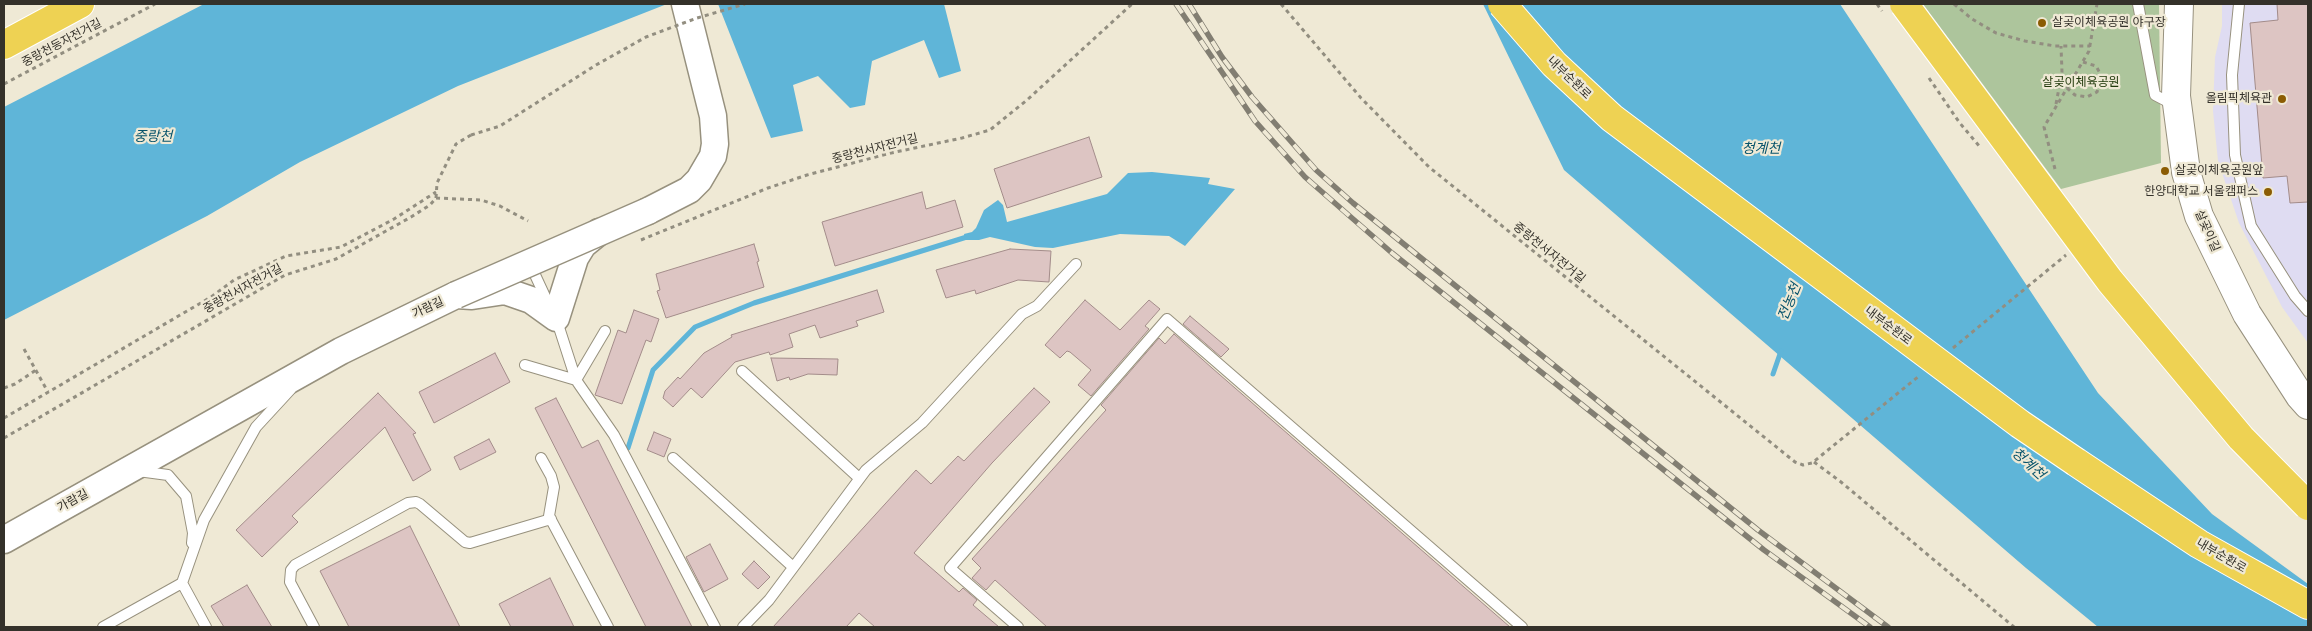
<!DOCTYPE html>
<html>
<head>
<meta charset="utf-8">
<style>
	body { margin:0 }
	#map { position:relative; width:2312px; height:631px; overflow:hidden; background:#efe9d5; font-family:Arial,sans-serif }
	canvas { display:block }
	.frame { position:absolute; inset:0; border:5px solid #34312a; pointer-events:none }
</style>
</head>
<body>
<div id="map">
<canvas width="2312" height="631"></canvas>
<div class="frame"></div>
</div>
<script>
const g = document.querySelector('canvas').getContext('2d');
g.lineJoin = 'round';
function fillPath(path, color) { g.fillStyle = color; g.fill(path, 'evenodd'); }
const shape = rows => new Path2D(rows.map(r => 'M' + r).join(''));
function trace(path, color, width, dash) { g.strokeStyle = color; g.lineWidth = width; g.lineCap = dash ? 'butt' : 'round'; g.setLineDash(dash || []); g.stroke(path); }
function label(font, color, halo, rows, align = 'center') {
  g.font = font + ' Arial,"Noto Sans KR",sans-serif'; g.lineWidth = 4.5; g.setLineDash([]); g.textBaseline = 'middle'; g.strokeStyle = halo; g.fillStyle = color; for (const [text, x, y, turn = 0] of rows) {
    g.save(); g.translate(x, y); g.rotate((+turn || 0) * Math.PI / 180); g.textAlign = isNaN(turn) ? turn : align; if (halo) g.strokeText(text, 0, 0); g.fillText(text, 0, 0); g.restore();
  }
}
fillPath(shape([
	[2222,4,2308,4,2308,343,2282,307,2239,223,2218,161,2213,111,2215,57,2222,26]
]), '#dfdcf2');
fillPath(shape([
	[1923,4,2159,4,2161,163,2061,189]
]), '#adc59c');
fillPath(shape([
	[204,4,667,4,458,86,300,162,207,216,4,320,4,107],
	[718,4,944,4,961,71,939,78,924,40,872,61,865,105,850,108,818,76,793,85,803,131,771,138],
	[1483,4,1840,4,2098,393,2212,514,2308,584,2308,627,2098,627,2026,568,1564,170],
	[1152,172,1210,178,1208,184,1235,189,1185,246,1169,236,1120,234,1053,248,1035,247,990,237,979,240,965,240,964,234,972,232,976,228,984,210,998,200,1003,205,1007,222,1107,194,1128,173]
]), '#5fb5d8');
trace(shape([
	[1773,374,1781,351],
	[628,448,653,370,695,327,754,303,970,236]
]), '#5fb5d8', 5);
const building = shape([
	[2277,4,2308,4,2308,202,2290,203,2287,176,2263,178,2250,23,2278,20,2277,4],
	[1089,137,1102,177,1007,208,994,169,1089,137],
	[922,192,926,209,955,200,963,227,835,266,822,222,922,192],
	[754,244,759,261,757,262,764,287,666,318,657,291,660,290,656,274,754,244],
	[1010,249,1051,251,1049,282,1018,280,976,294,975,290,946,298,936,270,1010,249],
	[877,290,884,312,856,321,858,326,820,338,815,325,789,334,793,347,770,355,769,352,735,362,702,398,691,388,673,407,663,398,665,391,678,377,680,379,704,353,732,337,731,335,877,290],
	[1085,300,1120,330,1149,300,1160,309,1145,326,1149,329,1091,396,1078,385,1091,370,1070,352,1067,351,1060,358,1045,345,1085,300],
	[634,310,659,319,651,342,646,340,622,404,595,395,618,330,626,333,634,310],
	[1190,316,1229,349,1221,357,1183,324,1190,316],
	[1174,334,1212,368,1510,627,1047,627,995,580,986,590,972,578,981,568,972,559,1106,410,1101,405,1159,338,1165,344,1174,334],
	[495,353,510,382,434,423,419,392,495,353],
	[771,358,838,359,837,375,808,374,790,380,789,377,777,381,771,358],
	[1034,388,1050,402,992,463,914,553,959,592,963,588,977,600,973,605,999,627,875,627,859,613,846,627,773,627,916,470,931,484,958,456,964,461,1034,388],
	[378,393,416,433,413,434,431,470,413,481,385,427,292,516,298,522,262,557,236,530,378,393],
	[556,398,582,448,598,440,692,627,646,627,535,408,556,398],
	[654,432,671,439,664,457,647,450,654,432],
	[489,439,496,452,460,470,454,457,489,439],
	[410,526,460,627,349,627,320,571,410,526],
	[710,544,728,579,704,592,686,557,710,544],
	[754,561,770,577,758,589,742,574,754,561],
	[550,578,574,627,511,627,499,604,550,578],
	[247,585,272,627,224,627,211,606,247,585]
]);
fillPath(building, '#ddc5c3');
trace(building, '#a38c8a', 1);
const service = shape([
	[2138,4,2155,95,2174,105],
	[2239,4,2232,75,2235,155,2251,226,2295,296,2308,311],
	[530,264,549,305],
	[556,318,576,380,614,435,715,627],
	[525,365,576,380,605,331],
	[742,371,859,478],
	[541,458,551,476,554,487,549,516,608,627],
	[673,458,793,567],
	[138,471,168,475,186,496,193,533,192,543],
	[103,627,182,583],
	[206,627,182,583,204,520,256,427,291,389],
	[314,627,290,582,291,570,295,565,408,503,416,502,420,504,465,542,470,543,551,519],
	[743,627,769,600,866,470,922,423,1022,314,1037,306,1076,264],
	[1018,627,950,568,1167,319,1522,627]
]);
const tertiary = shape([
	[648,211,689,190,699,180,713,156,715,144,713,116,685,4],
	[4,540,341,351,456,295,472,296,505,291,531,300,556,318,575,258,583,245,599,232]
]);
const secondary = shape([
	[2179,4,2176,96,2186,172,2199,216,2247,314,2300,396,2308,405]
]);
const trunk = shape([
	[4,45,80,4],
	[2076,462,2199,544,2308,605]
]);
trace(service, '#97917e', 12);
trace(tertiary, '#97917e', 29);
trace(secondary, '#97917e', 30);
trace(trunk, '#fff', 30);
trace(shape([
	[1281,4,1361,98,1429,167,1795,462,1803,465,1812,463,1919,376],
	[1877,4,1882,11],
	[1954,4,1972,19,1996,33,2025,41,2055,46,2090,46],
	[1929,78,1959,122,1980,147],
	[4,84,155,4],
	[2067,88,2075,95,2087,97,2097,92,2102,77,2096,66,2083,62],
	[2056,104,2062,72,2061,46],
	[2055,169,2044,127,2089,51,2097,4],
	[436,198,437,183,456,144,471,135],
	[641,240,768,188,807,175,891,153,962,138,990,130,1027,100,1132,4],
	[1953,348,2066,255],
	[24,349,48,392],
	[4,388,15,384,36,370],
	[4,418,211,297,234,280,286,256,341,247,394,219,436,192],
	[4,438,285,275,336,259,411,217,430,205,436,198,481,200,500,206,528,221],
	[1814,462,1841,482,2014,627]
]), '#928e80', 3, [4, 4]);
trace(service, '#fff', 10);
trace(tertiary, '#fff', 26);
trace(secondary, '#fff', 28);
trace(trunk, '#eed253', 28);
const rail = shape([
	[1176,4,1255,121,1305,177,1392,253,1764,550,1870,627],
	[1189,4,1222,57,1252,97,1316,170,1353,203,1758,530,1888,627]
]);
trace(rail, '#827e72', 5.5);
trace(rail, '#efe9d5', 4, [11]);
const tertiaryBridge = shape([
	[456,295,648,211]
]);
const trunkBridge = shape([
	[1502,4,1554,64,1612,118,2020,424,2076,462],
	[1904,4,2110,281,2241,438,2308,506]
]);
trace(tertiaryBridge, '#97917e', 29, []);
trace(trunkBridge, '#fff', 30, []);
trace(shape([
	[471,135,500,126,596,65,646,37,697,18,745,4]
]), '#928e80', 3, [4, 4]);
trace(tertiaryBridge, '#fff', 26);
trace(trunkBridge, '#eed253', 28);
for (const [x, y, r, color] of [
	[2042,23,5,"#8b5c03"],
	[2282,99,5,"#8b5c03"],
	[2165,171,5,"#8b5c03"],
	[2268,192,5,"#8b5c03"]
]) { const dot = new Path2D(); dot.arc(x, y, r, 0, 2 * Math.PI); g.fillStyle = color; g.fill(dot); trace(dot, '#efe9d5', 2); }
label('12px', '#34312a', '#efe9d5', [
	["살곶이체육공원 야구장",2052,23],
	["올림픽체육관",2272,99,"right"],
	["살곶이체육공원앞",2175,171],
	["한양대학교 서울캠퍼스",2258,192,"right"]
], 'left');
label('12px', '#34312a', '#efe9d5', [
	["중랑천동자전거길",62,43,-28],
	["내부순환로",1569,78,44],
	["중랑천서자전거길",875,149,-14],
	["살곶이길",2207,231,66],
	["중랑천서자전거길",1549,253,39],
	["중랑천서자전거길",243,289,-29],
	["가람길",428,308,-25],
	["내부순환로",1888,326,37],
	["가람길",73,501,-29],
	["내부순환로",2221,556,30]
]);
label('12px', '#223a0c', '#efe9d5', [
	["살곶이체육공원",2081,83]
]);
label('italic 14px', '#07536b', '#efe9d5', [
	["중랑천",153,137],
	["청계천",1761,149],
	["전농천",1790,302,-68],
	["청계천",2028,464,42]
]);
</script>
</body>
</html>
